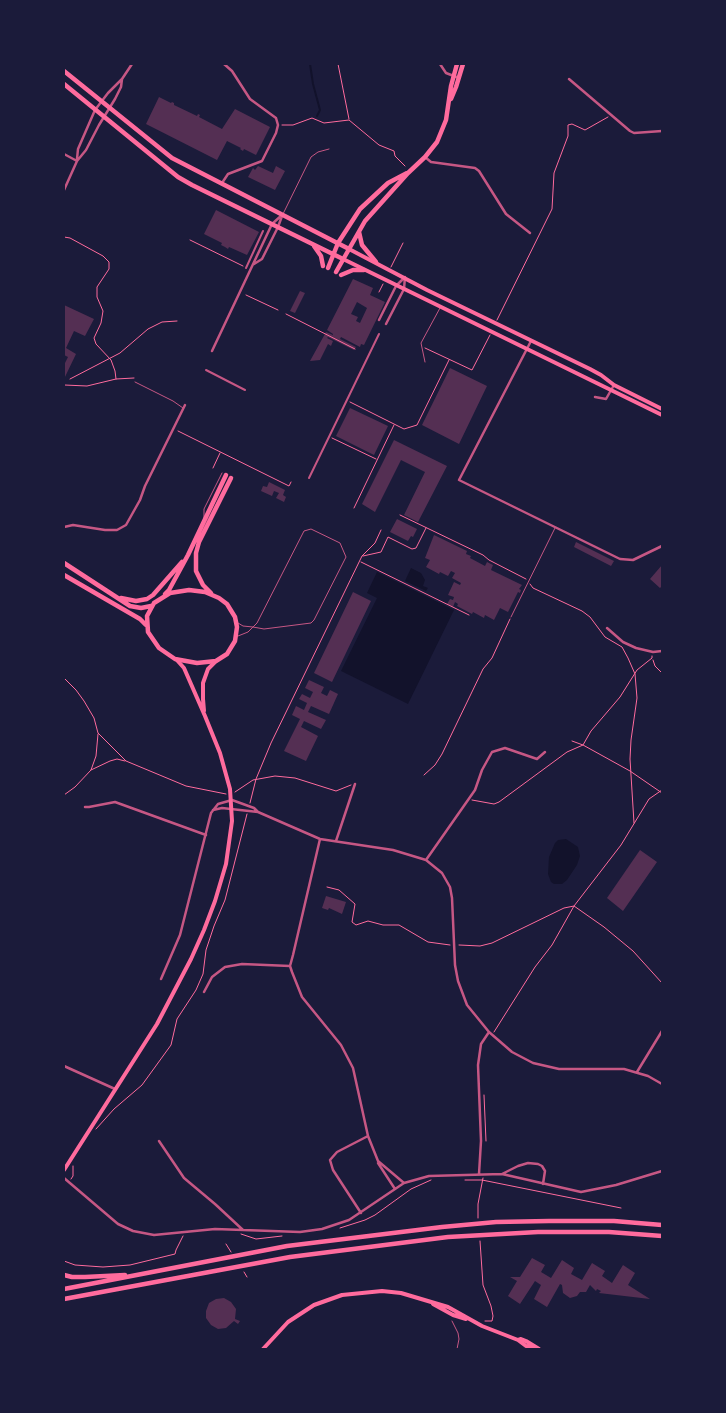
<!DOCTYPE html>
<html>
<head>
<meta charset="utf-8">
<style>
	body { margin:0 }
	#map { position:relative; width:726px; height:1413px; overflow:hidden; background:#1b1b3a; font-family:"IBM Plex Serif",serif }
	canvas { display:block }
	.frame { position:absolute; inset:0; border:65px solid #1b1b3a; pointer-events:none }
</style>
</head>
<body>
<div id="map">
<canvas width="726" height="1413"></canvas>
<div class="frame"></div>
</div>
<script>
const g = document.querySelector('canvas').getContext('2d');
g.lineJoin = 'round';
function fillPath(path, color) { g.fillStyle = color; g.fill(path, 'evenodd'); }
const shape = rows => new Path2D(rows.map(r => 'M' + r).join(''));
function trace(path, color, width, dash) { g.strokeStyle = color; g.lineWidth = width; g.lineCap = dash ? 'butt' : 'round'; g.setLineDash(dash || []); g.stroke(path); }
fillPath(shape([
	[411,568,421,573,425,580,423,586,428,588,426,591,405,581],
	[377,572,454,610,408,704,341,671,377,598,367,593],
	[566,839,578,847,580,856,577,865,567,880,562,884,554,884,551,882,548,874,549,857,555,843,558,840]
]), '#12122b');
trace(shape([
	[310,64,313,84,320,110,317,116]
]), '#12122b', 2);
fillPath(shape([
	[159,97,171,103,172,102,174,103,174,105,197,116,198,114,200,115,199,117,222,129,235,109,270,127,256,155,244,149,243,151,240,149,241,148,227,141,217,160,146,124],
	[258,166,273,173,276,166,285,171,275,190,248,177,253,168,255,170],
	[216,210,259,232,247,255,229,247,228,249,225,247,221,245,222,243,204,234],
	[353,279,373,288,370,295,385,302,364,345,361,344,360,347,341,337,340,339,356,347,354,350,328,337,327,338,333,341,331,346,328,344,320,360,310,361,326,332,333,335,333,334,327,330],
	[357,302,367,308,360,323,356,321,358,317,351,314],
	[300,291,305,293,295,313,290,311],
	[64,305,94,319,85,336,74,331,66,348,76,354,64,379,64,365,68,357,64,355],
	[450,368,487,386,459,444,422,425],
	[350,408,388,426,374,455,336,436],
	[394,440,447,466,418,522,404,515,425,472,401,460,375,512,362,504],
	[269,482,285,490,283,495,286,497,284,502,276,498,279,493,274,491,272,496,261,491,263,486,267,487],
	[397,519,417,529,413,537,411,536,408,541,390,532],
	[434,535,467,551,466,554,471,556,470,558,485,566,487,562,493,565,491,570,522,585,519,589,521,590,520,593,518,592,508,612,500,608,494,620,485,615,484,618,473,612,472,614,457,606,458,604,455,602,453,607,447,604,450,599,453,600,454,597,448,595,454,582,460,585,461,583,452,578,455,573,451,571,448,576,440,572,439,574,426,567,430,560,425,558],
	[576,542,614,561,611,566,574,547],
	[662,565,662,586,660,588,650,579],
	[353,592,371,601,332,682,314,673],
	[309,680,324,687,321,693,327,696,330,690,338,694,329,714,311,706,308,712,326,720,321,729,304,721,301,727,318,736,306,761,284,751,300,719,292,715,296,706,304,710,307,703,299,699,302,694,310,698,313,692,305,688],
	[640,850,657,862,623,911,607,898],
	[326,896,346,902,342,914,329,908,328,910,322,908],
	[532,1258,545,1265,541,1272,551,1278,562,1260,574,1268,571,1274,582,1280,592,1263,605,1271,602,1276,612,1283,623,1265,635,1273,628,1285,650,1299,599,1293,601,1291,597,1289,596,1291,590,1285,586,1292,580,1292,577,1296,570,1298,563,1293,562,1285,560,1284,547,1307,534,1299,541,1285,535,1281,520,1304,508,1296,517,1281,510,1277,520,1277],
	[224,1298,231,1302,236,1309,235,1319,240,1321,238,1324,234,1321,226,1328,218,1329,211,1325,206,1318,206,1311,209,1303,216,1299]
]), '#542f53');
trace(shape([
	[338,64,349,119],
	[282,125,293,125,312,118,324,123,349,120,379,145,394,151,395,156,405,166],
	[64,237,70,238,103,256,109,262,109,269,97,287,97,297,103,311,101,323,94,338,96,344,111,360,115,371,116,379],
	[190,240,243,266],
	[391,267,403,243],
	[379,292,383,284],
	[246,295,278,310],
	[286,314,355,349],
	[497,320,552,209,554,173,568,136,568,125,572,124,585,130,608,117],
	[425,348,472,370,490,335],
	[70,379,120,353,148,329,162,322,177,321],
	[64,385,87,386,116,379,134,378],
	[350,402,404,429,417,425,449,360],
	[178,431,289,486,291,482],
	[332,438,376,459],
	[213,468,220,453],
	[354,508,394,425],
	[400,515,483,555,489,560,526,579],
	[363,556,381,552,388,537,412,549,416,548,426,528],
	[361,562,469,615],
	[530,584,533,588,582,611,590,617,605,637,622,647,628,658,635,674,637,698,631,740,630,759,634,823],
	[653,660,655,666,662,673],
	[64,678,76,690,84,701,94,718,98,733,126,761,186,786,226,794],
	[572,741,583,745,630,771,662,793],
	[91,770,110,761,117,759,125,761],
	[424,775,435,765,442,754,483,669,492,658,510,619],
	[235,792,253,780,275,776,295,778,336,791,351,785],
	[64,795,75,787,91,770,96,756,98,734],
	[472,800,494,804,499,802,567,752,583,745,591,731,620,697,637,670,652,658,652,656],
	[250,803,256,779,271,743,362,556,375,543,381,530],
	[327,887,339,890,355,904,352,922,356,925,368,921,383,925,399,925,428,942,450,945],
	[459,945,480,946,492,943,564,908,574,906,604,927,633,951,662,983],
	[494,1032,535,967,552,945,574,906,621,845,649,799,662,790],
	[484,1095,486,1141],
	[96,1129,114,1109,142,1085,171,1045,177,1019,196,990,203,974,206,950,214,926,225,900,247,814],
	[71,1179,73,1176,73,1166],
	[465,1180,482,1180,621,1208],
	[478,1218,478,1204,483,1178],
	[340,1228,365,1220,375,1215,411,1189,431,1180],
	[241,1234,256,1239,282,1236],
	[480,1241,483,1285,491,1306,493,1316,492,1321,485,1321],
	[226,1244,231,1252],
	[64,1261,75,1265,103,1267,130,1265,175,1254,176,1250,183,1236],
	[244,1272,247,1277]
]), '#ff6b9d', 1);
trace(shape([
	[283,214,311,157,318,152,329,149],
	[425,362,421,343,440,308],
	[135,382,173,401,183,408],
	[204,518,204,509,222,473],
	[511,617,555,528],
	[238,623,243,626,253,627,264,629,311,623,314,620,346,557,340,543,311,529,304,531,257,623,248,632,238,636],
	[452,1321,458,1333,459,1339,457,1349]
]), '#c65784', 1);
trace(shape([
	[246,268,263,231],
	[206,370,245,390],
	[309,478,379,334]
]), '#c65784', 2);
trace(shape([
	[440,64,446,73,459,78],
	[569,79,630,131,634,133,662,131],
	[64,154,77,161],
	[425,157,431,162,475,168,479,171,506,214,530,233],
	[77,159,78,149,95,110,108,93,122,79,132,64],
	[222,183,228,174,262,161,276,133,278,125,276,118,250,99,232,71,224,64],
	[64,190,77,161,86,150,99,125,115,99,121,87,122,79],
	[254,264,262,259,278,227,282,216],
	[379,320,396,286,404,278],
	[386,324,404,289,405,277],
	[531,341,459,480,620,559,633,560,662,546],
	[212,351,272,224,282,215],
	[595,397,606,399,614,385],
	[64,527,73,525,105,530,117,530,126,525,140,500,145,486,185,405],
	[607,628,623,642,636,648,653,652,662,651],
	[85,807,89,807,115,802,206,835],
	[213,810,222,808,258,812],
	[320,839,293,955,290,966,292,972,302,997,341,1045,353,1068,368,1136,378,1161,404,1183],
	[336,841,355,784],
	[426,860,475,790,482,770,492,752,505,748,537,759,545,752],
	[161,979,180,935,211,813,218,804,232,800,254,808,258,812,320,839,393,850,426,860,442,873,450,887,452,898,455,965,458,981,467,1005,489,1032,512,1052,533,1063,559,1069,624,1069,648,1076,662,1084],
	[204,992,212,977,225,967,242,964,290,966],
	[64,1066,115,1089],
	[637,1072,662,1031],
	[159,1141,184,1178,215,1204,243,1230],
	[378,1163,395,1189],
	[479,1174,481,1141,478,1065,481,1044,489,1032],
	[502,1174,518,1166,528,1163,538,1164,542,1166,545,1171,543,1184],
	[64,1178,118,1224,133,1231,154,1235,215,1229,300,1232,322,1229,349,1220,404,1183,429,1176,502,1174,581,1192,616,1185,662,1171],
	[361,1213,333,1170,330,1160,337,1152,368,1136]
]), '#c65784', 2.5);
trace(shape([
	[349,249,427,290,590,369,601,375,614,385,662,409],
	[343,259,662,415],
	[204,711,203,699,203,683,208,669,215,662],
	[64,1170,157,1024,191,959,204,930,215,901,226,864,232,821,230,789,220,753,205,716,184,668,176,659],
	[433,1304,453,1315,466,1319],
	[518,1340,526,1346,533,1347],
	[263,1349,288,1322,314,1305,342,1295,382,1291,401,1293,448,1307,482,1326,518,1340,521,1339,526,1341,539,1349]
]), '#ff6b9d', 4);
trace(shape([
	[64,71,172,158,349,249],
	[64,84,178,177,192,185,343,259],
	[451,99,456,87,463,64],
	[359,232,362,245,376,262],
	[314,246,321,256,323,266],
	[328,268,338,243,360,209,388,183,407,173],
	[336,272,365,221,408,173,425,157,437,142,446,120,451,86,457,64],
	[341,275,353,270,364,270],
	[64,563,130,606,141,608,151,606],
	[64,575,140,619,146,625],
	[189,590,205,592,219,598,227,604,235,617,237,627,235,641,227,654,216,661,197,663,175,659,159,648,148,632,147,616,154,603,170,593,189,590],
	[211,593,203,585,196,571,196,553,199,542,231,478],
	[165,594,169,590,188,555,226,475],
	[121,598,136,601,147,599,153,595,182,562]
]), '#ff6b9d', 4.5);
trace(shape([
	[64,1275,72,1277,85,1277,125,1275],
	[64,1289,287,1246,442,1227,496,1222,549,1221,614,1221,662,1225],
	[64,1299,290,1257,448,1237,538,1232,609,1232,662,1236]
]), '#ff6b9d', 4.5);
</script>
</body>
</html>
